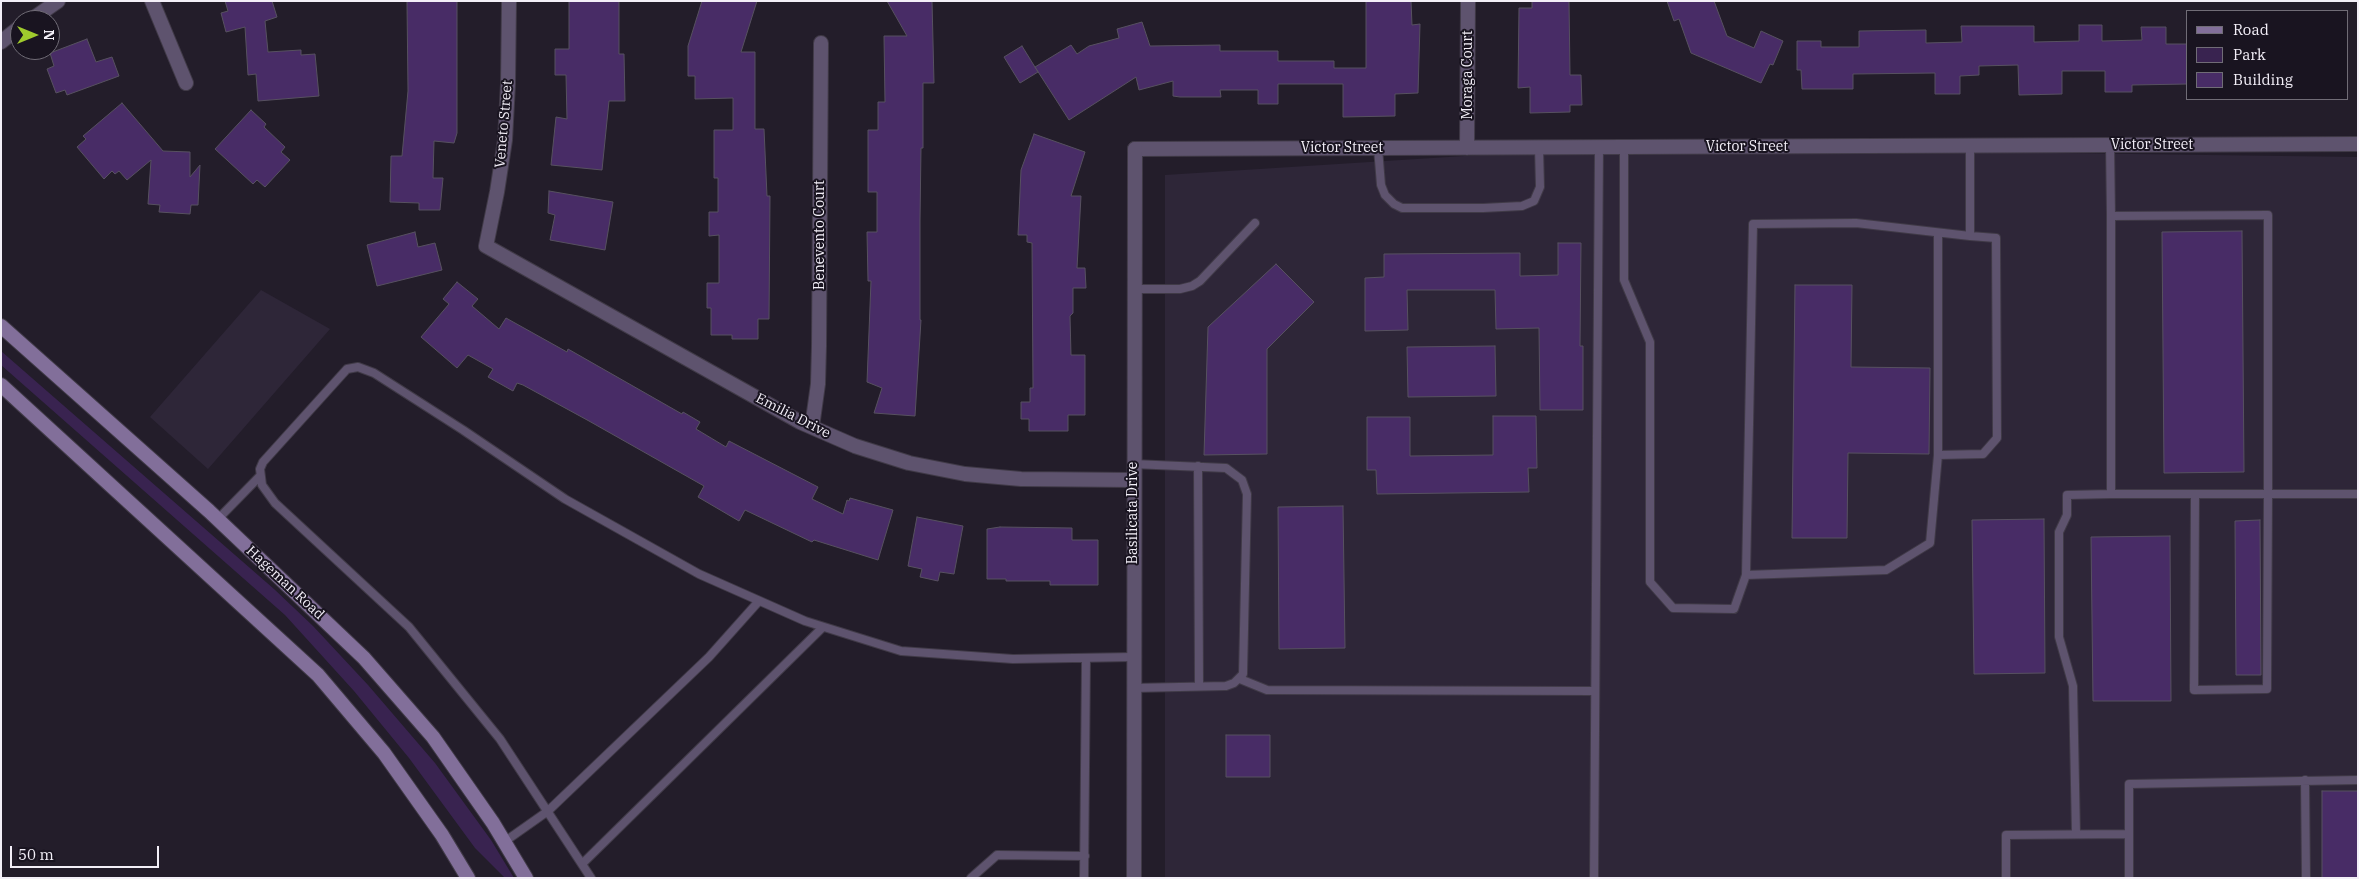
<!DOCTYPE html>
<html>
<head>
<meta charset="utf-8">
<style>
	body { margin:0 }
	#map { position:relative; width:2359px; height:879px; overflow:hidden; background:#231d2a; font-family:"IBM Plex Serif",serif }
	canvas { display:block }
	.frame { position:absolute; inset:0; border:2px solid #f3eff8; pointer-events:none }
	.legend { position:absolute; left:2186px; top:10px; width:162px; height:90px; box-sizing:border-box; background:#191420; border:1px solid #706c76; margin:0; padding:6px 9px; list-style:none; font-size:15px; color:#f3eff8 }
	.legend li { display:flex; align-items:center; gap:10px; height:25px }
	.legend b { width:25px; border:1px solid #706c76 }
	.north { position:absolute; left:10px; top:10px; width:50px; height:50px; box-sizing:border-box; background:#191420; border:1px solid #706c76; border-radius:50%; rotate:90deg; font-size:14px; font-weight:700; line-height:20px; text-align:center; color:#f3eff8 }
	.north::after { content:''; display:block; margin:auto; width:18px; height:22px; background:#9fca2d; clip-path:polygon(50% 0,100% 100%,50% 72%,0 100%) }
	.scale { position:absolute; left:10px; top:846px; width:149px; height:22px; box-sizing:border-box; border:2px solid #f3eff8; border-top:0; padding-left:6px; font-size:15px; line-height:18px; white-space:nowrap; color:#f3eff8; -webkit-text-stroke:4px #191420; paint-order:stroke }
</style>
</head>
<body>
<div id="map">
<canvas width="2359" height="879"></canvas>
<div class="frame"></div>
<ul class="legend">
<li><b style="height:6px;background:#826f9a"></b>Road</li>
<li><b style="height:14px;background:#392350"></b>Park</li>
<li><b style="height:14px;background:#482c66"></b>Building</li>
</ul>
<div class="north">N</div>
<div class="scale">50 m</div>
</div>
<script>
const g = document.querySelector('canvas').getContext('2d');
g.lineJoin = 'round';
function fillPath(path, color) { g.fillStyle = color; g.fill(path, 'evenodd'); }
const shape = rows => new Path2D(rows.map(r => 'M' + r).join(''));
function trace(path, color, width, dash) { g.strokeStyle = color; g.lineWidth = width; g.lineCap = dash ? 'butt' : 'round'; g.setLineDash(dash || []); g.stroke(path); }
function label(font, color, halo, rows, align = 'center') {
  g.font = font + ' "IBM Plex Serif",serif'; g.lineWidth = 4; g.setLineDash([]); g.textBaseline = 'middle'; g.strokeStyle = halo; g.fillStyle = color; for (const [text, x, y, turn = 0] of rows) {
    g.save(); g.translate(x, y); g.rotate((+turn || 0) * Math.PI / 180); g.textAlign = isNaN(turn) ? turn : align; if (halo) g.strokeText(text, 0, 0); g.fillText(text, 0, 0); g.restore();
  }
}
fillPath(shape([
	[1606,147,2358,157,2358,878,1165,878,1165,175],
	[261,290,330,329,208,469,150,417]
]), '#2e2638');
fillPath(shape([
	[1,351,274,589,313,626,368,685,435,763,491,840,514,878,505,878,475,848,409,758,354,691,285,615,1,365]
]), '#392350');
const building = shape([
	[225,1,272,1,277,17,265,21,268,52,301,50,301,55,315,54,319,96,258,101,256,74,248,75,245,27,226,32,221,13,228,11,225,1],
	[407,1,457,1,457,133,454,143,434,141,433,178,443,178,440,210,419,210,419,203,390,202,391,156,402,156,408,91,407,1],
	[569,1,619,1,619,54,624,54,625,101,609,101,602,170,551,165,556,117,567,119,566,75,555,75,555,49,569,49,569,1],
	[702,1,757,1,741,52,755,52,755,129,764,129,767,196,770,196,769,319,758,319,758,339,732,339,732,335,711,335,711,308,707,308,707,283,719,283,719,235,709,236,709,212,718,212,718,178,714,178,714,130,733,130,733,98,695,99,695,76,688,76,688,46,702,1],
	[887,1,932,1,934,83,923,83,923,148,921,148,920,220,920,320,921,320,915,416,874,413,882,388,867,382,871,281,868,281,867,232,877,232,877,192,868,192,868,130,878,130,878,102,885,102,884,36,907,36,887,1],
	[1366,1,1411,1,1412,25,1420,24,1418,93,1395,94,1395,116,1343,117,1343,84,1278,84,1278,104,1258,104,1258,90,1220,90,1221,97,1180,97,1173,96,1173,81,1139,90,1136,77,1069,120,1035,67,1071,45,1077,54,1089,46,1119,38,1117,29,1142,22,1150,46,1220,45,1220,51,1278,51,1278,61,1334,61,1334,68,1366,68,1366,1],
	[1532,1,1569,1,1570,75,1581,75,1582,105,1570,105,1570,112,1530,113,1530,87,1518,88,1519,8,1532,8,1532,1],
	[1667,1,1714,1,1727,36,1754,48,1761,31,1783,41,1773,65,1770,64,1761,83,1691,53,1679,19,1674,21,1667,1],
	[2079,25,2102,25,2102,41,2142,40,2141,27,2166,27,2166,44,2188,44,2188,84,2132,85,2132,92,2105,92,2105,71,2062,71,2062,94,2019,95,2018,65,1979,66,1979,75,1960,76,1960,94,1935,94,1935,73,1853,74,1853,89,1802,89,1801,70,1797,70,1797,41,1821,41,1821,47,1859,47,1859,31,1926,30,1926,43,1962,42,1961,26,2034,26,2034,42,2079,41,2079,25],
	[87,39,96,62,112,57,119,76,67,95,65,90,56,93,47,69,54,66,50,53,87,39],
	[1022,46,1038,72,1020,83,1004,57,1022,46],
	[122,103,163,151,190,152,190,177,200,165,198,205,191,205,190,214,159,212,160,205,148,204,151,160,127,180,119,171,115,174,112,171,104,179,77,147,86,139,83,136,122,103],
	[251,110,266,124,264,127,285,147,281,152,290,160,265,187,257,180,253,184,215,149,251,110],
	[1034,134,1085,152,1071,196,1081,196,1077,268,1085,268,1086,288,1073,288,1073,313,1070,316,1071,355,1085,355,1085,415,1068,415,1068,431,1029,431,1029,419,1021,419,1021,402,1030,402,1030,388,1033,388,1032,243,1027,242,1027,235,1018,235,1021,170,1034,134],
	[549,191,613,202,605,250,550,240,555,215,548,213,549,191],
	[2242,231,2244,472,2164,473,2162,232,2242,231],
	[415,232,418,247,435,243,442,270,377,286,367,245,415,232],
	[1558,243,1581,243,1580,346,1583,346,1583,410,1540,410,1539,328,1496,329,1495,290,1407,290,1408,330,1365,331,1365,278,1384,277,1384,254,1520,253,1520,276,1558,275,1558,243],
	[1276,264,1314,302,1267,349,1267,454,1204,455,1208,327,1276,264],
	[457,282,478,299,472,306,499,329,506,318,567,352,568,349,682,414,683,412,700,422,696,429,726,447,729,441,818,487,812,499,843,514,847,500,849,501,850,498,893,510,878,560,814,540,812,542,745,510,739,521,698,497,704,486,589,421,523,385,517,383,513,391,488,377,493,369,468,355,457,368,421,337,449,304,443,299,457,282],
	[1795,285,1852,285,1851,367,1930,368,1929,454,1848,453,1847,538,1792,538,1795,285],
	[1495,346,1496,396,1408,397,1407,347,1495,346],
	[1493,416,1536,416,1537,468,1528,468,1529,492,1377,494,1376,470,1367,470,1367,417,1410,417,1410,456,1493,455,1493,416],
	[1343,506,1345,648,1279,649,1278,507,1343,506],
	[917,517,963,526,954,574,940,572,938,581,920,577,922,569,908,566,917,517],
	[2044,519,2045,673,1974,674,1972,520,2044,519],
	[2260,520,2261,675,2236,675,2235,521,2260,520],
	[1000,527,1072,528,1072,540,1098,540,1098,585,1050,585,1050,581,1006,581,1006,579,987,579,987,529,1000,527],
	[2170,536,2171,701,2093,701,2091,537,2170,536],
	[1226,735,1270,735,1270,777,1226,777,1226,735],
	[2322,791,2358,791,2358,878,2322,878,2322,791]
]);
fillPath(building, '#482c66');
trace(building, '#575160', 1);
const service = shape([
	[2110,145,2111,216,2268,215,2268,494,2267,689,2194,690,2195,494,2358,494],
	[1624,147,1624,280,1650,342,1650,582,1673,608,1734,609,1746,575],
	[1378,148,1381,185,1385,195,1394,204,1402,208,1483,208,1522,206,1534,201,1540,187,1539,148],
	[2111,216,2111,494,2195,494],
	[1938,233,1938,455,1983,454,1997,438,1996,238,1970,236],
	[1134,289,1180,289,1192,286,1200,281,1255,223],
	[1938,455,1930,543,1886,570,1746,575,1753,224,1856,223,1970,236,1970,146],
	[1133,464,1226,468,1242,480,1247,494,1243,674,1234,683,1226,686,1133,688],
	[1198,466,1199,686],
	[217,520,260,476],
	[1240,679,1267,690,1595,691],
	[2305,780,2306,878],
	[2076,834,2073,686,2059,637,2059,532,2067,515,2067,495,2111,494],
	[2129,834,2129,878],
	[504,842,548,811,709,657,759,601],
	[583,863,823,627],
	[591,878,500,739,409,627,275,503,262,485,260,469,263,462,347,369,358,367,374,373,463,430,565,499,699,574,805,621,901,651,1013,659,1133,657],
	[971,878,997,855,1085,856],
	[1084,878,1086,658],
	[1594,878,1599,147],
	[2006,878,2006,835,2129,834,2129,784,2358,780]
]);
const minor = shape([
	[152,1,186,83],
	[509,1,508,84,505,140,497,192,486,246,800,422,855,446,909,463,965,474,1021,479,1133,480],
	[31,20,58,1],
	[1,42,20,27],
	[1467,148,1468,1],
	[1135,149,2358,144],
	[812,427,818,384,819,346,821,43]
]);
const tertiary = shape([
	[1134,878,1135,149]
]);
const secondary = shape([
	[1,326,209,511,364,658,433,737,493,823,526,878],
	[1,385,318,675,384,753,442,835,468,878]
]);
trace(service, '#403a47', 10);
trace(minor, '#403a47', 16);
trace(tertiary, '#403a47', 16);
trace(secondary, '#403a47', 16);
trace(service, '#5e536e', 8);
trace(minor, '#5e536e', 14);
trace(tertiary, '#5e536e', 14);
trace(secondary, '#826f9a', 14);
label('14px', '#f3eff8', '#191420', [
	["Moraga Court",1468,75,-90],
	["Veneto Street",504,124,-85],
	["Victor Street",2152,145],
	["Victor Street",1747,147],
	["Victor Street",1342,148],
	["Benevento Court",820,235,-90],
	["Emilia Drive",793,416,27],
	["Basilicata Drive",1133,513,-90],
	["Hageman Road",285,583,43]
]);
</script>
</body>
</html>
